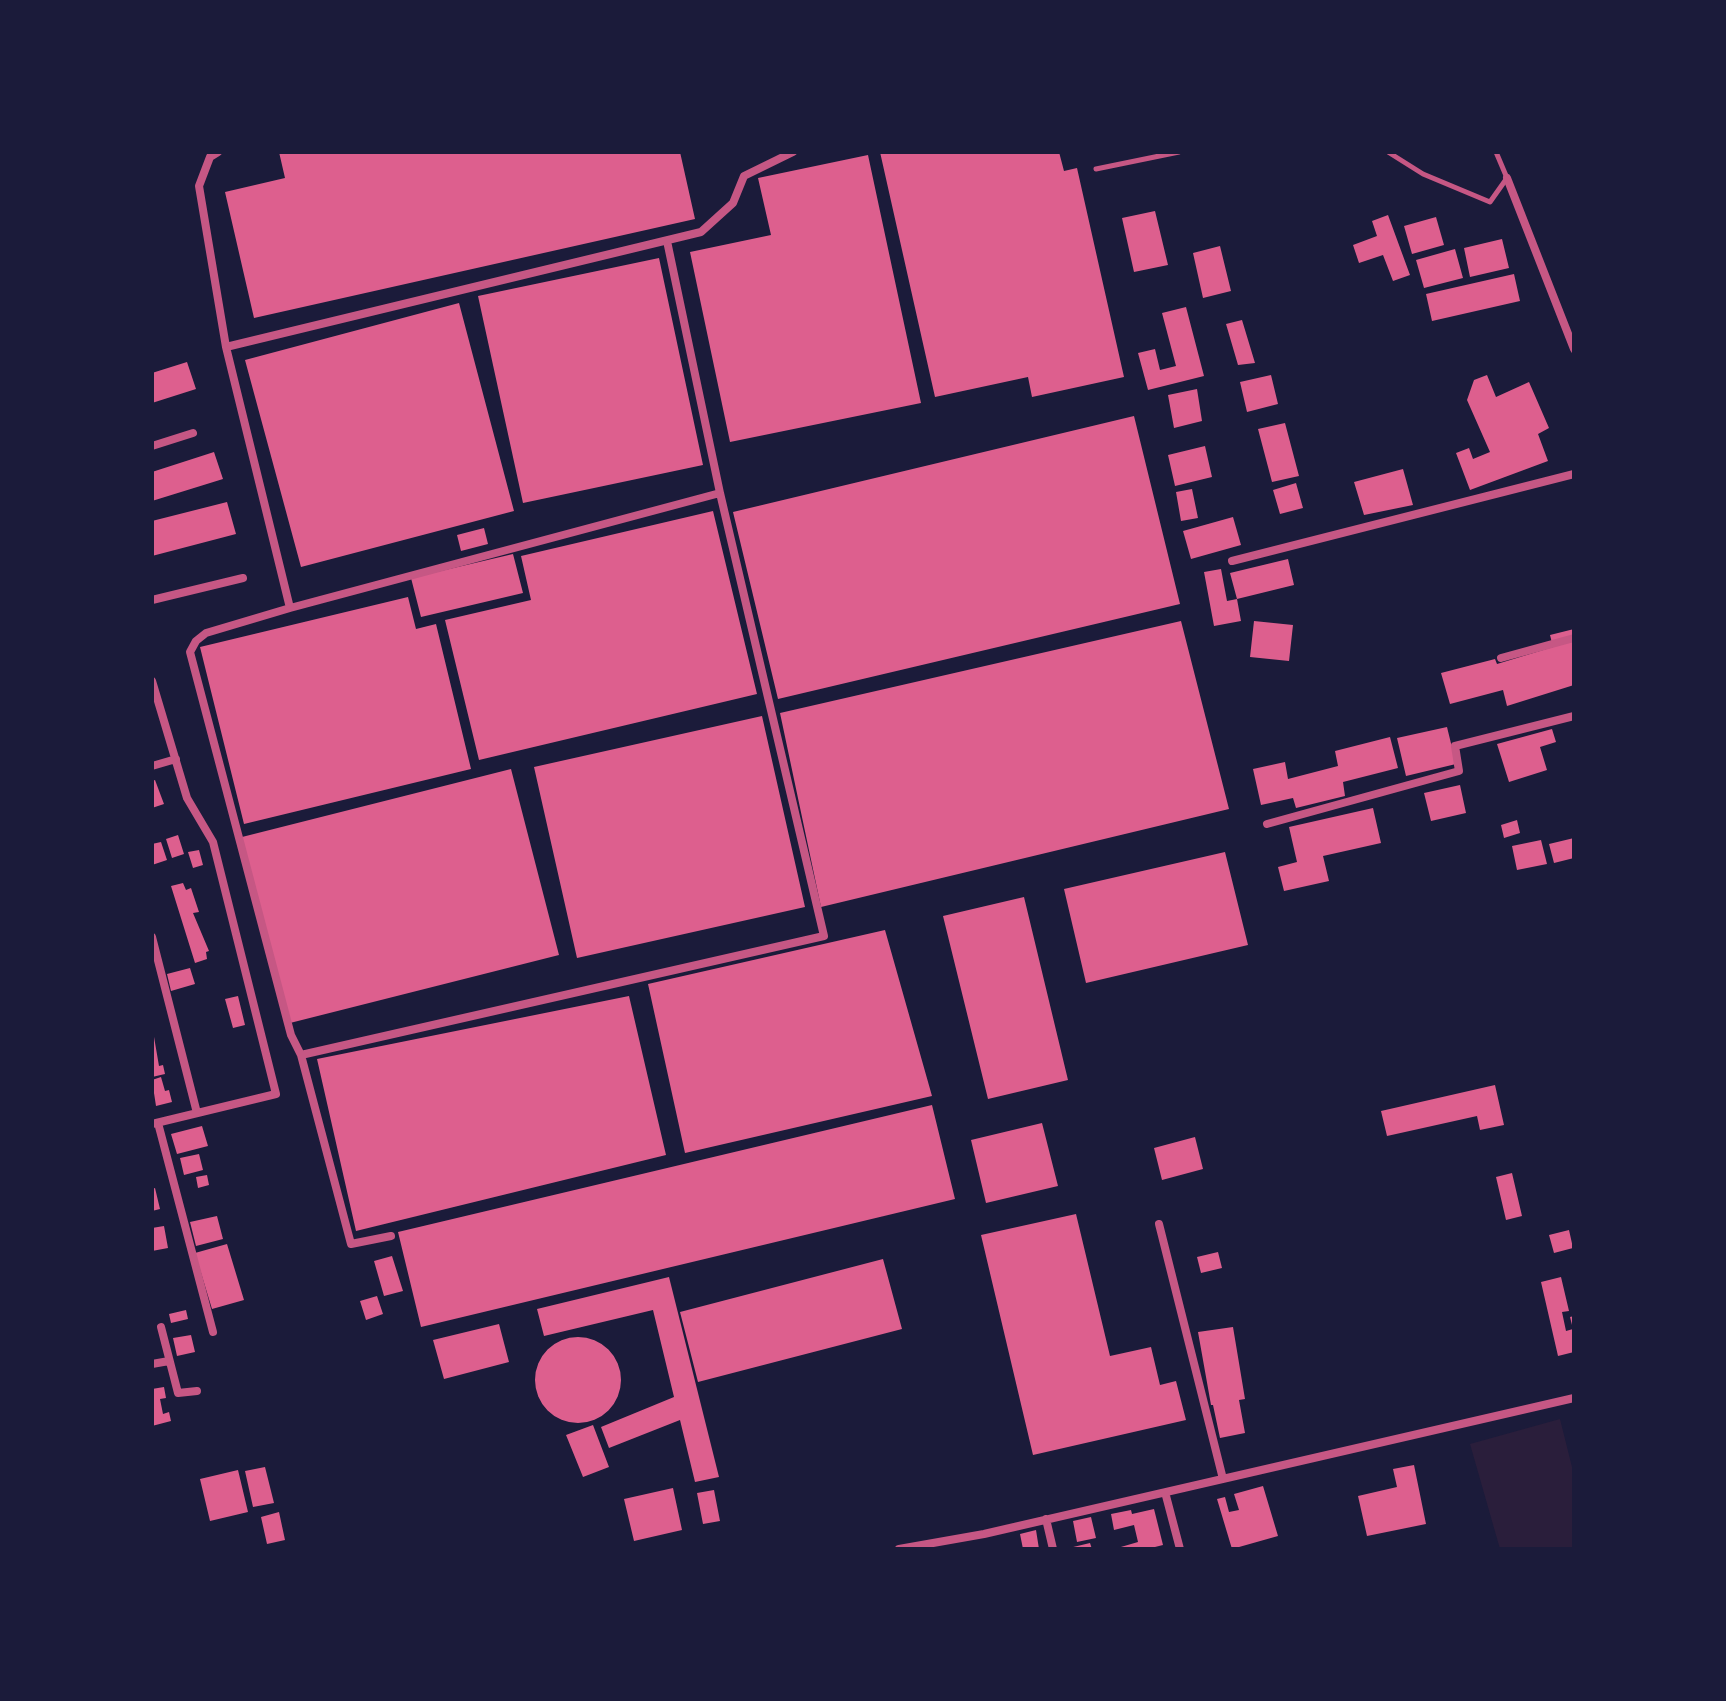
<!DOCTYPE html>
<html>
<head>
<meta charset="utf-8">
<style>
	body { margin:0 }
	#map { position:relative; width:1726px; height:1701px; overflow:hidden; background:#1b1b3a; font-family:"Sofia Sans Condensed",sans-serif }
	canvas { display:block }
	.frame { position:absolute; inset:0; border:154px solid #1b1b3a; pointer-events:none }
</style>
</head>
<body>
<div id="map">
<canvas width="1726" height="1701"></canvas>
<div class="frame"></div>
</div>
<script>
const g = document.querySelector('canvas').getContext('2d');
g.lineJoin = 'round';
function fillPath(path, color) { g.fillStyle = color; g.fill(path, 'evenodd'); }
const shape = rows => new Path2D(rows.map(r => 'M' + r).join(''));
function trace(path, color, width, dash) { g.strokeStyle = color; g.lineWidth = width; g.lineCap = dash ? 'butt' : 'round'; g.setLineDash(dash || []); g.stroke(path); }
fillPath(shape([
	[1560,1419,1574,1475,1574,1549,1500,1549,1470,1444]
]), '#2a1e3b');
fillPath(shape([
	[279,152,680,152,695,219,254,318,225,192,285,178],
	[880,152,1059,152,1064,171,1077,168,1124,377,1032,397,1028,377,935,397],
	[868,155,921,403,730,442,690,252,771,235,758,178],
	[1155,211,1168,265,1134,272,1122,218],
	[1388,215,1410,275,1393,281,1383,255,1359,263,1353,245,1377,236,1372,221],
	[1436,217,1444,245,1412,254,1404,226],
	[1502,239,1509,268,1470,277,1464,248],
	[1220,246,1231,291,1203,298,1193,253],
	[1455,249,1463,278,1424,288,1416,260],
	[659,258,703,465,523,503,478,296],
	[1514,274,1520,301,1432,321,1426,294],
	[459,303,514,511,301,567,245,360],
	[1186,307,1204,376,1148,390,1138,353,1155,349,1160,370,1176,366,1162,313],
	[1242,320,1255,363,1238,365,1226,324],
	[187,362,196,389,152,403,152,373],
	[1271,375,1278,404,1247,412,1240,382],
	[1487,375,1496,397,1529,382,1549,428,1538,434,1548,461,1470,490,1456,453,1469,448,1473,459,1490,452,1467,400,1474,380],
	[1197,389,1202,421,1174,428,1168,395],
	[1134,416,1180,604,778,699,733,512],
	[1285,423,1299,476,1272,482,1258,429],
	[1205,446,1212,477,1175,486,1168,455],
	[214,452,223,479,152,501,152,472],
	[1403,469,1413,505,1364,515,1354,482],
	[1296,483,1303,508,1280,514,1273,490],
	[1192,489,1198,518,1181,521,1176,492],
	[227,502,236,534,152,556,152,521],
	[713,511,757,694,479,760,445,620,531,600,521,556],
	[1233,517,1241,545,1191,559,1183,531],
	[484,528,488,544,461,551,457,535],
	[513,554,523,593,421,617,411,578],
	[1288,559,1294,585,1237,599,1230,573],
	[1221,569,1227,601,1237,599,1241,621,1214,626,1204,572],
	[408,597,416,629,436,624,471,769,244,824,200,647],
	[1181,621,1229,809,821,907,780,713],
	[1254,621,1293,625,1289,661,1250,657],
	[1574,629,1574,685,1507,706,1503,690,1450,704,1441,673,1495,659,1497,664,1553,647,1550,635],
	[762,716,805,907,577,958,534,767],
	[1447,727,1456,764,1406,776,1397,738],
	[1552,729,1556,742,1540,747,1547,770,1509,782,1497,744],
	[1390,737,1398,768,1343,782,1345,796,1296,808,1293,798,1261,805,1253,769,1285,762,1288,779,1338,766,1335,751],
	[511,769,559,955,290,1023,242,837],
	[155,780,164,804,152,808,152,781],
	[1460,785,1466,813,1431,821,1424,793],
	[1373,808,1381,843,1323,856,1329,881,1284,891,1278,867,1297,862,1289,827],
	[1517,820,1520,833,1504,838,1501,825],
	[178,835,184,854,172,858,166,839],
	[1574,838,1574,858,1554,863,1549,844],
	[1541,840,1547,864,1517,870,1512,846],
	[161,842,167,860,152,865,152,844],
	[199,850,203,865,193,868,188,852],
	[1225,852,1248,945,1086,983,1064,889],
	[183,883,186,890,191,888,199,912,193,913,209,951,206,952,207,959,195,963,171,886],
	[1024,897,1068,1080,988,1099,943,916],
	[885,930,932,1096,685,1153,648,984],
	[190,968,195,984,171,991,167,974],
	[238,996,245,1025,233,1028,225,999],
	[629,996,666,1155,356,1231,317,1059],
	[153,1031,159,1066,163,1065,165,1074,152,1077],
	[161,1077,165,1091,169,1090,172,1102,156,1106,152,1080],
	[1495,1085,1504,1125,1480,1130,1477,1116,1387,1136,1381,1111],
	[932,1105,955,1199,421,1327,398,1232],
	[1042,1123,1058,1186,986,1203,971,1140],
	[202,1126,208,1146,177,1154,171,1134],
	[1195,1137,1203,1169,1162,1180,1154,1148],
	[199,1154,203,1170,184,1175,180,1158],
	[1512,1173,1522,1216,1506,1220,1496,1177],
	[207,1175,209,1185,198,1188,196,1177],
	[155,1188,160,1209,152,1211,152,1189],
	[1076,1214,1110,1356,1151,1347,1160,1385,1176,1381,1186,1420,1033,1455,981,1235],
	[217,1216,223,1239,196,1246,190,1222],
	[164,1226,168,1248,152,1251,152,1228],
	[1569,1230,1573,1248,1554,1253,1549,1235],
	[227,1244,244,1300,212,1309,195,1253],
	[1218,1252,1222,1268,1201,1273,1197,1257],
	[392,1256,403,1291,384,1296,374,1261],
	[883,1259,902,1329,698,1382,680,1312],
	[669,1277,719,1477,695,1482,680,1420,609,1448,601,1427,674,1397,653,1310,544,1336,537,1309],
	[1561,1277,1569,1311,1562,1312,1566,1331,1573,1329,1570,1317,1574,1316,1574,1352,1558,1356,1541,1282],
	[377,1296,383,1314,366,1320,360,1301],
	[186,1310,188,1319,171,1323,169,1314],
	[499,1324,509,1362,444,1379,433,1340],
	[1233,1327,1245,1399,1239,1400,1245,1433,1220,1438,1213,1405,1211,1405,1198,1332],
	[191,1335,195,1352,177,1356,173,1338],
	'535 1380a43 43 0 1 1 86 0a43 43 0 1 1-86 0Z',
	[164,1387,166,1398,160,1399,163,1414,169,1412,171,1421,152,1426,152,1389],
	[593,1425,609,1467,583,1477,566,1435],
	[1414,1465,1426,1524,1367,1536,1358,1496,1397,1487,1393,1469],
	[265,1467,274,1503,253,1507,245,1471],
	[238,1470,248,1512,210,1521,200,1479],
	[1263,1486,1278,1536,1232,1549,1217,1499,1225,1497,1229,1512,1239,1510,1234,1494],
	[673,1488,682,1530,634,1541,624,1499],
	[714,1490,720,1521,703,1524,697,1493],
	[1154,1509,1163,1545,1147,1549,1114,1549,1138,1542,1134,1525,1114,1530,1111,1514,1131,1510,1132,1514],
	[279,1512,285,1540,267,1544,261,1517],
	[1091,1517,1096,1538,1077,1542,1073,1521],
	[1036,1530,1039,1549,1023,1549,1020,1534],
	[1090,1543,1092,1549,1069,1549,1069,1548]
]), '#dd5f8e');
trace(shape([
	[1388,152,1423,174,1490,202,1507,178,1496,152],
	[1096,169,1179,152]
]), '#c65784', 5);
trace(shape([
	[218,152,210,157,199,186,226,347,290,608,206,633,196,641,190,652,291,1035,301,1055,351,1244,391,1236],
	[1507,178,1574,349],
	[226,347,701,232,733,203,744,176,793,152],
	[152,446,193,433],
	[1232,561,1574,474],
	[152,600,243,578],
	[290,608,720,493],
	[1501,658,1574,638],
	[152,681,187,798,213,842,276,1094,152,1124],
	[152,766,176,759],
	[1267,824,1459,771,1455,746,1574,716],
	[152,937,197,1113],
	[301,1055,824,936,720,493,667,241],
	[158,1123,213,1332],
	[1159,1224,1223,1479],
	[161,1327,178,1393,197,1391],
	[152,1364,169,1361],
	[1165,1492,1180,1549],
	[1046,1519,1053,1549],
	[899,1549,984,1534,1574,1398]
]), '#c65784', 8);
</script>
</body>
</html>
